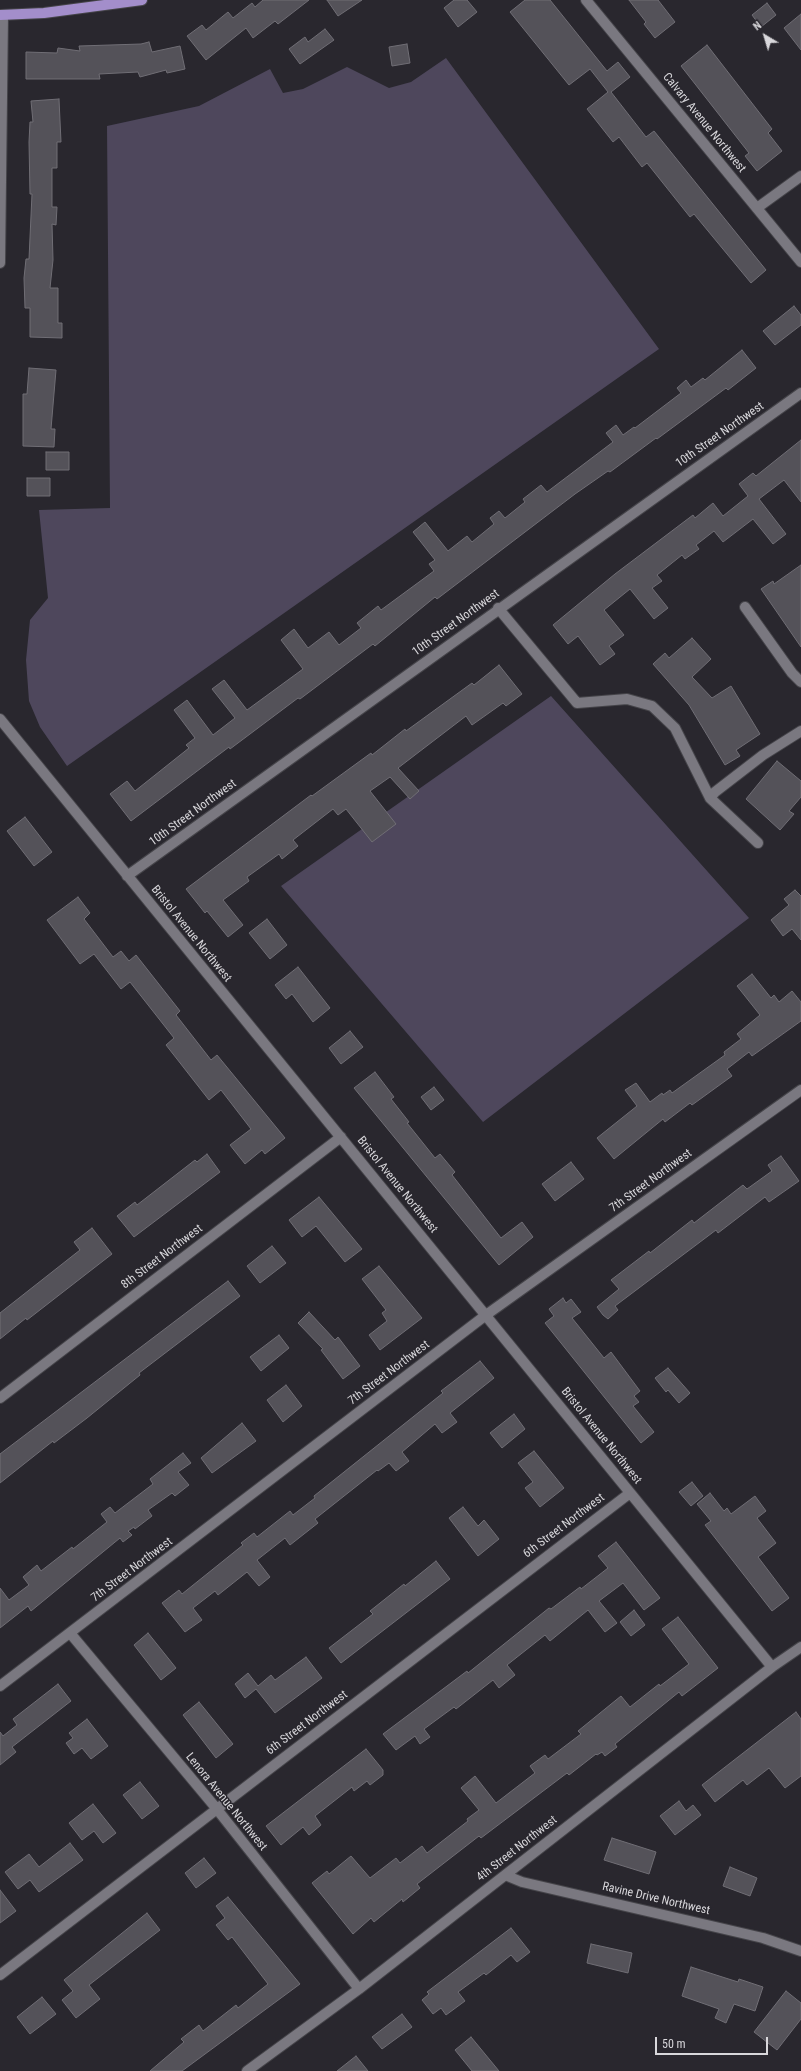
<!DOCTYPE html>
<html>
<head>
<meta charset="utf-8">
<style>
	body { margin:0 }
	#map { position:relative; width:801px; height:2071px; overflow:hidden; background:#29272e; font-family:"Roboto Condensed",sans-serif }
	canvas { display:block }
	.north { position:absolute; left:745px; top:16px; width:40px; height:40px; -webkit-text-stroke:3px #29272e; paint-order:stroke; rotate:322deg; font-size:11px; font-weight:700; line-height:16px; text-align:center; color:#d8d7db }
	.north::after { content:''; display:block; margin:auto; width:14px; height:18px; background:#d8d7db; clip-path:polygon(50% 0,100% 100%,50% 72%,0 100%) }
	.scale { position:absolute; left:655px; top:2037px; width:113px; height:18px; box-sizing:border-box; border:2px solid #d8d7db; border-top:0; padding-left:5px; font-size:12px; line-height:14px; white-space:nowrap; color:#d8d7db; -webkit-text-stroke:3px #29272e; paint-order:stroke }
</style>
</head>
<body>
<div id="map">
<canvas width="801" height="2071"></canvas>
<div class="north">N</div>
<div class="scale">50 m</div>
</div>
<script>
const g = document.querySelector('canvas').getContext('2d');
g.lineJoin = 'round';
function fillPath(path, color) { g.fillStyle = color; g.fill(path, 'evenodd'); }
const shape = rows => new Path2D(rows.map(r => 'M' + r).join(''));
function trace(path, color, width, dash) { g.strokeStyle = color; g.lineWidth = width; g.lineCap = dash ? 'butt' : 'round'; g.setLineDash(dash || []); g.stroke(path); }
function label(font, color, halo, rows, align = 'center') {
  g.font = font + ' "Roboto Condensed",sans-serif'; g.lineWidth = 3; g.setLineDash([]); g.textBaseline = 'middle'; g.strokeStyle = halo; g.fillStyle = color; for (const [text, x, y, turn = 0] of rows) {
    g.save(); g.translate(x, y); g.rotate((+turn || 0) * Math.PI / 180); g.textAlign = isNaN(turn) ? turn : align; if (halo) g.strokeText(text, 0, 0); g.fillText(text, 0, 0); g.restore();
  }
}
fillPath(shape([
	[446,58,659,349,67,766,40,727,29,701,26,660,30,620,48,598,39,510,110,508,107,126,199,106,270,69,283,93,303,89,347,67,389,88,411,82],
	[551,696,749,918,483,1122,281,886]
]), '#4e475c');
const building = shape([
	[263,0,309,0,278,24,275,21,253,38,246,28,206,60,187,36,202,25,206,30,228,12,233,18,252,3,255,7,263,0],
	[327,0,362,0,338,16,327,0],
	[454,0,467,0,477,12,458,27,444,8,454,0],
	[525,0,550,0,607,71,618,62,630,77,611,92,646,137,654,131,766,270,751,283,694,214,690,217,647,163,642,167,619,137,613,142,587,109,608,92,590,69,569,85,510,12,525,0],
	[629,0,658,0,675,22,655,38,644,24,646,22,629,0],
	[767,3,776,15,761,27,752,15,767,3],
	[801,14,801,50,784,28,801,14],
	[325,29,334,40,300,64,289,49,305,37,308,42,325,29],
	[149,42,152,52,180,46,185,69,167,73,166,70,140,77,138,72,99,74,100,79,26,79,26,52,57,53,58,48,80,51,79,46,141,44,149,42],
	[407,44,410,63,392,66,389,47,407,44],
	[707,45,772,129,768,133,782,151,757,171,745,156,749,153,681,66,707,45],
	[59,99,61,142,57,142,57,168,52,168,52,207,57,207,56,225,52,224,53,260,50,288,58,288,58,323,62,323,62,338,30,337,30,308,25,308,24,278,26,259,29,259,32,194,30,194,29,142,30,122,33,122,31,101,59,99],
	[794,306,801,315,801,325,775,345,763,331,794,306],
	[742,350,756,368,728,390,726,388,657,439,656,438,610,472,608,471,575,494,437,599,435,597,375,646,373,644,300,699,298,698,230,749,229,747,131,821,110,794,127,781,135,791,189,748,186,745,195,738,174,710,187,700,213,735,235,718,212,689,224,680,247,710,303,669,281,640,294,629,308,648,329,632,339,645,361,628,357,623,378,606,381,610,434,571,429,564,435,560,413,532,425,522,448,551,467,536,472,542,494,524,490,518,499,511,505,518,525,502,523,499,541,485,547,492,613,442,606,433,616,425,623,435,634,427,635,428,681,393,677,388,686,380,691,387,703,378,705,380,742,350],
	[29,368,56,370,51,429,55,429,54,447,23,446,23,394,27,394,29,368],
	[801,440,801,502,784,480,759,499,786,534,773,544,753,519,723,542,714,531,696,545,699,549,685,559,682,555,657,575,662,581,652,588,668,608,654,619,630,589,604,610,624,635,609,646,615,654,600,665,578,636,568,644,553,625,615,574,693,515,695,518,713,503,723,516,748,496,739,484,753,473,756,476,801,440],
	[46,452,69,452,69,470,46,470,46,452],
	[27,478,50,478,50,496,27,496,27,478],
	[801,565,801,647,761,589,773,581,774,584,801,565],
	[692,638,711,659,692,677,712,698,731,686,760,734,736,750,740,756,725,765,689,705,653,664,665,653,669,658,692,638],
	[499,665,522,694,506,706,503,703,472,725,466,716,398,768,419,791,410,799,390,777,370,791,396,824,372,842,346,809,338,815,333,809,293,840,298,846,282,859,279,854,247,877,249,881,223,900,243,925,228,937,207,911,205,913,186,889,311,795,312,796,371,753,372,755,405,729,406,731,472,683,474,685,499,665],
	[777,761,801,781,801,797,789,811,794,814,780,830,746,799,777,761],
	[25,817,52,852,34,866,7,831,25,817],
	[795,890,801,896,801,940,792,929,783,936,771,920,789,905,784,899,795,890],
	[78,897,90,913,84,919,113,957,121,951,129,961,136,955,180,1011,176,1015,211,1060,217,1055,285,1138,265,1154,262,1150,245,1164,230,1145,251,1129,221,1090,209,1100,166,1045,174,1038,130,982,121,989,94,954,80,964,47,920,78,897],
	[267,919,287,945,270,959,249,933,267,919],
	[298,967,330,1008,313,1022,292,994,286,999,275,985,298,967],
	[752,974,771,998,774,995,779,1002,792,991,801,1002,801,1021,752,1056,749,1052,727,1069,732,1076,692,1105,690,1103,665,1122,663,1119,614,1159,597,1138,637,1106,625,1090,636,1083,650,1102,662,1093,663,1095,670,1090,672,1093,725,1055,724,1052,741,1039,737,1034,760,1015,737,986,752,974],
	[350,1031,363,1047,341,1064,329,1048,350,1031],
	[375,1072,394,1097,391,1099,409,1122,407,1123,435,1158,440,1154,455,1172,452,1175,501,1238,522,1222,533,1237,499,1265,354,1088,375,1072],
	[434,1087,444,1100,431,1110,421,1097,434,1087],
	[207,1154,220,1172,134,1237,117,1216,135,1202,137,1205,195,1160,197,1162,207,1154],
	[781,1156,799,1181,769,1202,765,1197,718,1233,716,1230,615,1306,618,1310,608,1319,603,1315,597,1307,619,1289,611,1280,649,1251,650,1253,692,1220,694,1223,743,1185,747,1189,772,1171,768,1165,781,1156],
	[571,1162,584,1179,555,1201,542,1184,571,1162],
	[319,1197,362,1249,345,1262,316,1226,302,1237,289,1220,319,1197],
	[92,1228,112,1254,27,1320,26,1318,0,1339,0,1313,80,1250,74,1242,92,1228],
	[272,1246,286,1263,260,1283,247,1266,272,1246],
	[379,1266,422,1318,380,1350,369,1335,387,1321,382,1313,386,1310,362,1279,379,1266],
	[228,1281,240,1296,139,1373,140,1375,87,1418,54,1443,53,1441,0,1483,0,1454,228,1281],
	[563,1298,566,1303,571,1299,581,1312,572,1318,604,1358,611,1352,640,1391,634,1396,639,1402,633,1406,654,1432,641,1443,545,1323,554,1316,549,1309,563,1298],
	[309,1312,335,1340,338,1337,360,1366,343,1379,321,1350,323,1349,298,1323,309,1312],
	[279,1335,289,1348,261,1371,250,1357,279,1335],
	[480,1361,494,1378,450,1413,457,1422,442,1433,435,1424,402,1452,409,1461,396,1471,389,1463,378,1471,377,1470,315,1519,318,1523,290,1545,285,1538,257,1560,270,1577,259,1586,247,1572,218,1595,215,1591,193,1608,202,1620,185,1632,162,1603,179,1590,182,1594,243,1545,241,1543,254,1533,257,1537,290,1511,293,1515,315,1498,314,1496,443,1393,441,1391,480,1361],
	[668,1368,690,1393,679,1403,668,1390,666,1392,655,1378,668,1368],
	[286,1385,302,1406,283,1422,267,1400,286,1385],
	[514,1414,525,1429,502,1448,490,1433,514,1414],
	[242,1423,256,1441,212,1473,201,1458,242,1423],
	[534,1451,564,1488,540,1507,525,1488,533,1482,518,1463,534,1451],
	[183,1453,191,1463,178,1472,189,1485,175,1496,172,1493,148,1510,152,1516,135,1529,134,1527,128,1531,132,1535,123,1542,120,1538,31,1611,28,1606,0,1628,0,1588,9,1600,29,1585,23,1577,37,1565,41,1571,72,1547,73,1549,107,1522,101,1514,110,1507,115,1513,153,1484,150,1479,183,1453],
	[692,1482,703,1496,691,1506,679,1492,692,1482],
	[710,1493,724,1511,727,1508,731,1514,755,1496,766,1511,757,1518,776,1543,758,1557,789,1598,772,1611,705,1525,711,1521,697,1504,710,1493],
	[463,1507,478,1526,484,1520,499,1539,478,1556,449,1518,463,1507],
	[616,1542,660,1598,644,1610,623,1583,599,1601,617,1623,605,1632,588,1610,550,1641,545,1635,507,1665,515,1675,499,1688,493,1680,456,1709,454,1707,424,1729,430,1737,420,1744,415,1736,396,1750,383,1734,467,1671,468,1673,549,1608,551,1609,580,1587,581,1589,608,1568,598,1556,616,1542],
	[436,1561,450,1579,341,1663,329,1648,373,1614,370,1611,404,1584,405,1586,436,1561],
	[634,1610,645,1625,631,1636,620,1622,634,1610],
	[678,1617,718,1668,682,1696,679,1692,615,1744,617,1747,605,1756,602,1752,597,1755,596,1754,569,1775,567,1773,481,1838,479,1836,417,1884,420,1888,403,1902,402,1899,374,1922,371,1918,353,1934,312,1883,327,1871,329,1874,351,1856,370,1878,396,1858,400,1863,422,1846,427,1853,468,1821,467,1819,479,1810,461,1788,475,1776,496,1803,535,1773,530,1766,545,1755,548,1759,581,1734,578,1731,621,1696,630,1707,659,1684,660,1686,689,1664,662,1629,678,1617],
	[148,1633,176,1668,161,1680,134,1645,148,1633],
	[306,1657,322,1678,275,1713,256,1689,245,1698,235,1684,248,1673,258,1686,271,1675,275,1680,306,1657],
	[58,1684,71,1701,12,1747,16,1752,0,1765,0,1732,3,1736,17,1725,13,1719,58,1684],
	[199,1702,233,1744,216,1758,183,1715,199,1702],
	[796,1712,801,1719,801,1776,785,1788,769,1768,747,1785,743,1780,715,1802,702,1785,796,1712],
	[87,1719,108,1746,91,1759,82,1748,74,1754,66,1743,73,1738,69,1733,87,1719],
	[366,1749,383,1770,383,1775,370,1785,367,1781,354,1791,352,1787,315,1816,321,1825,309,1835,303,1827,281,1845,266,1826,366,1749],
	[140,1782,159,1806,142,1819,123,1795,140,1782],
	[679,1801,686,1811,693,1805,701,1815,675,1835,660,1816,679,1801],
	[93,1804,116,1833,103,1843,94,1831,82,1840,69,1823,93,1804],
	[612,1838,656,1852,649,1874,604,1860,612,1838],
	[70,1843,83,1860,39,1892,30,1880,18,1889,5,1872,29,1854,39,1867,70,1843],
	[204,1858,216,1873,196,1888,185,1873,204,1858],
	[730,1867,757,1878,750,1896,723,1886,730,1867],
	[0,1890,16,1911,0,1923,0,1890],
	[228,1897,300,1984,182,2071,150,2071,184,2042,181,2039,199,2025,203,2031,236,2005,238,2008,268,1984,232,1937,228,1940,216,1925,225,1918,216,1906,228,1897],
	[147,1913,160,1930,89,1985,100,1999,76,2018,62,2000,73,1991,64,1980,147,1913],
	[511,1928,530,1952,517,1962,511,1955,486,1975,484,1973,458,1992,465,2001,446,2015,441,2008,433,2014,422,2000,429,1994,427,1992,511,1928],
	[591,1944,632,1953,628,1973,587,1963,591,1944],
	[691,1967,738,1982,739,1979,763,1987,755,2011,734,2004,726,2023,715,2018,719,2009,682,1996,691,1967],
	[786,1991,801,2003,801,2019,777,2050,754,2032,786,1991],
	[42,1997,56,2014,30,2034,17,2017,42,1997],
	[402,2014,412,2027,382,2049,372,2037,402,2014],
	[471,2037,499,2071,472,2071,455,2050,471,2037],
	[356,2056,368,2071,337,2071,356,2056]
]);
fillPath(building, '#545259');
trace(building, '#706e75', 1);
const minor = shape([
	[586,0,801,262],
	[757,208,801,176],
	[0,263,3,15],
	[745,607,792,673,801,682],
	[498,608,577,703,627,699,652,706,675,728,710,798,758,843],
	[0,719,772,1667],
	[710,798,715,792,763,755,801,731],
	[127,876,801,393],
	[0,1398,341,1137],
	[70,1633,216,1808,359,1989],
	[0,1686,486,1315,801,1090],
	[505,1875,522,1882,763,1938,801,1951],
	[0,1975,630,1493],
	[247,2071,359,1989,772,1667,801,1647]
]);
const major = shape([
	[0,15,44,13,142,0]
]);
trace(minor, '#454449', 12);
trace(major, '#454449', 12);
trace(minor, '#7a7880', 10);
trace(major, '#a38ecb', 10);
label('12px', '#d8d7db', '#29272e', [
	["Calvary Avenue Northwest",704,123,51],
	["10th Street Northwest",720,435,-35],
	["10th Street Northwest",456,623,-36],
	["10th Street Northwest",193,813,-36],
	["Bristol Avenue Northwest",191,934,51],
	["7th Street Northwest",651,1181,-36],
	["Bristol Avenue Northwest",397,1185,51],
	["8th Street Northwest",162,1257,-37],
	["7th Street Northwest",389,1373,-37],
	["Bristol Avenue Northwest",601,1436,51],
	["6th Street Northwest",564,1526,-37],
	["7th Street Northwest",132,1570,-37],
	["6th Street Northwest",307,1723,-37],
	["Lenora Avenue Northwest",226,1802,51],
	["4th Street Northwest",517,1849,-38],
	["Ravine Drive Northwest",656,1899,13]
]);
</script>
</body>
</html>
